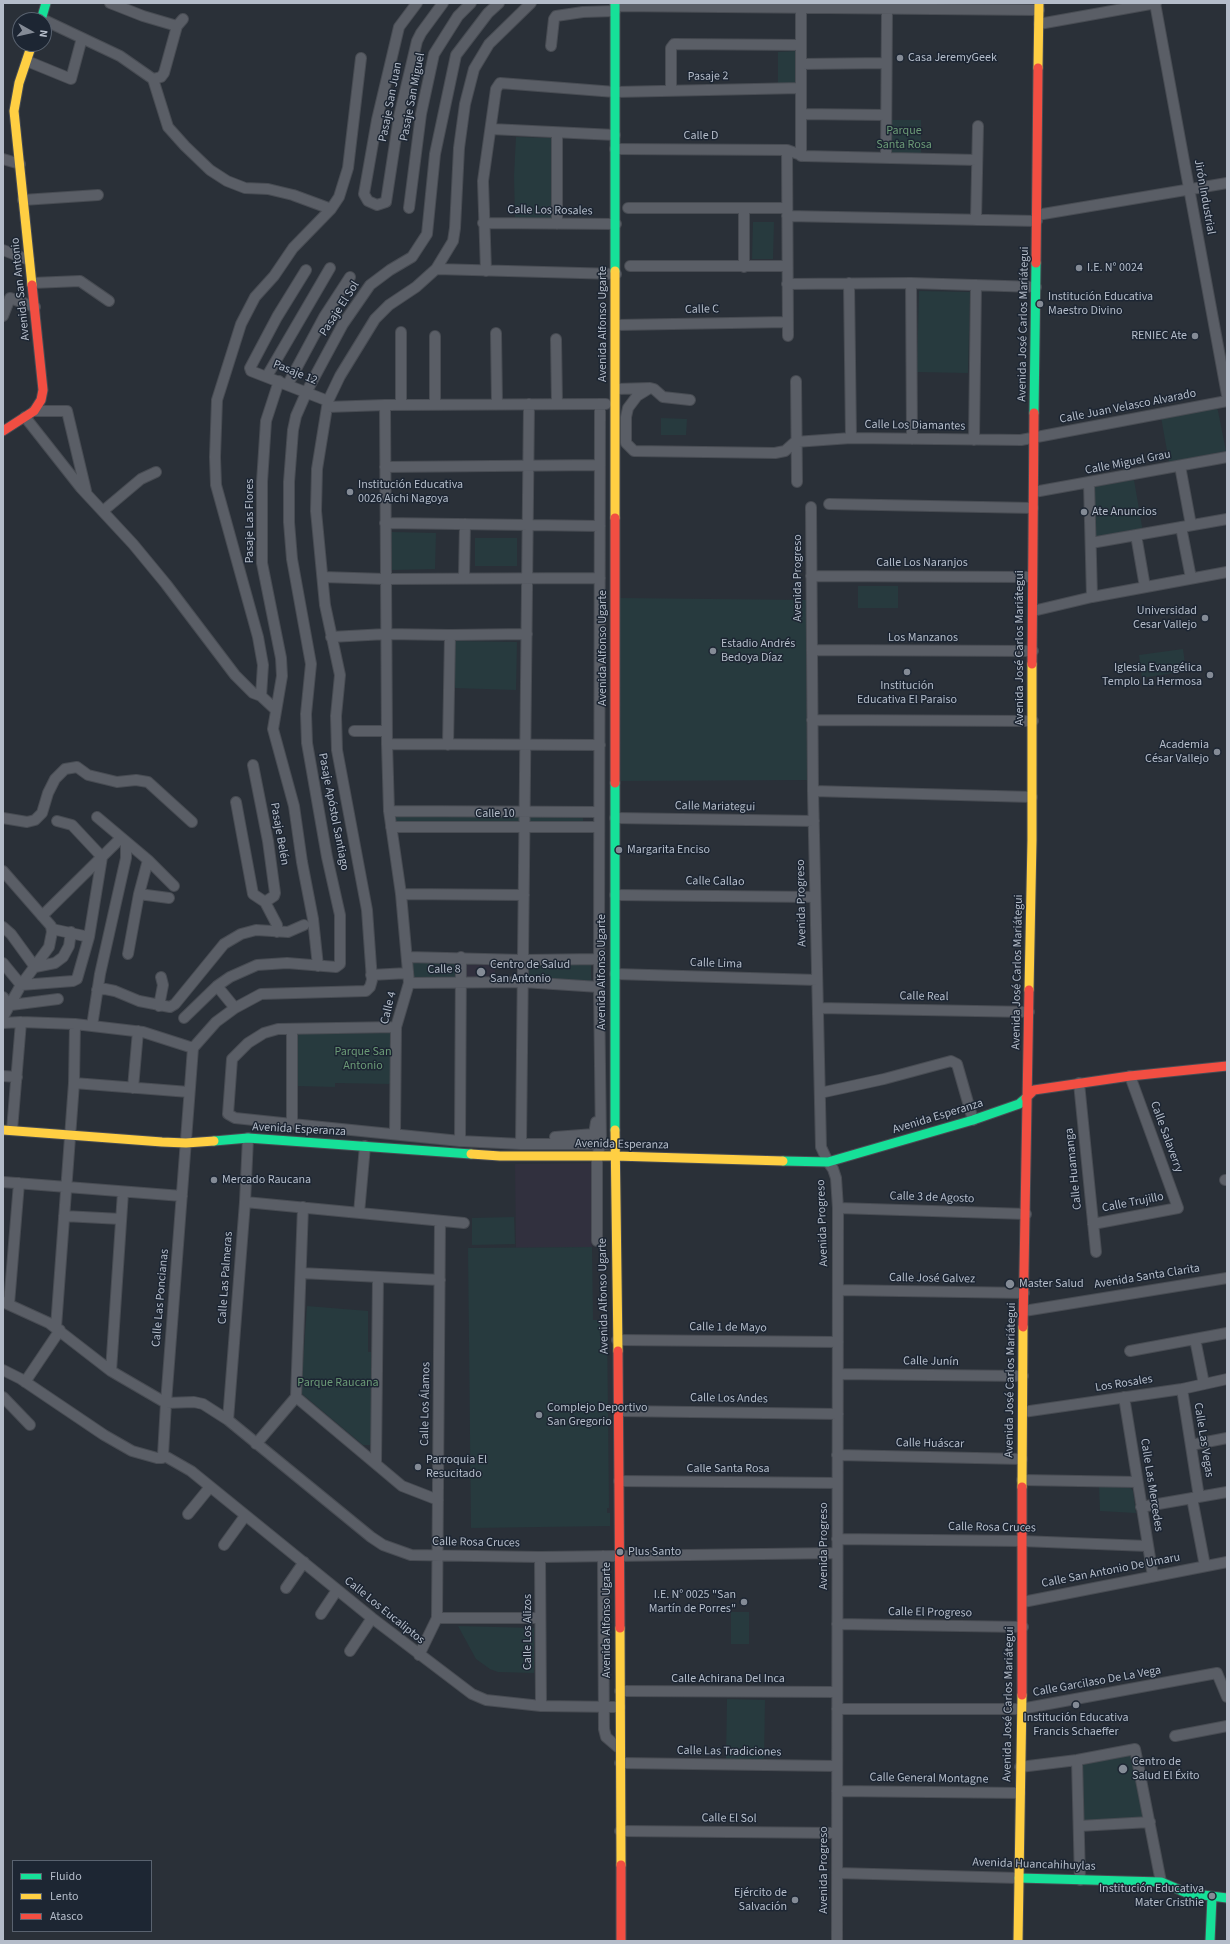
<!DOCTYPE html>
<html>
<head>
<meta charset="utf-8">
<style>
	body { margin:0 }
	#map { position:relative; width:1230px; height:1944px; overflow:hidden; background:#2a3038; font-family:"Source Sans 3",sans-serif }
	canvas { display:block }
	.frame { position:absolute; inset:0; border:4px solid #b4bcc9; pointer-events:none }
	.legend { position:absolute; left:12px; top:1860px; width:140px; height:72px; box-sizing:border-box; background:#1d2633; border:1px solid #59626f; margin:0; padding:5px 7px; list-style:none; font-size:12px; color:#b4bcc9 }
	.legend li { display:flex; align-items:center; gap:8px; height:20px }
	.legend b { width:20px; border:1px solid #59626f }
	.north { position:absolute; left:12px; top:12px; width:40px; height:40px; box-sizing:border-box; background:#1d2633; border:1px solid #59626f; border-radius:50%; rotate:98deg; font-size:11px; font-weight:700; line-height:16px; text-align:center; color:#b4bcc9 }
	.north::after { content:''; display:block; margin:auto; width:14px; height:18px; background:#848b96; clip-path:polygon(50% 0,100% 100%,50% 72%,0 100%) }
</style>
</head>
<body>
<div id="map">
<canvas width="1230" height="1944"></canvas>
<div class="frame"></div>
<ul class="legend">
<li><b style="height:5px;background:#16e098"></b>Fluido</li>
<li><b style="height:5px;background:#ffcf43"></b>Lento</li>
<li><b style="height:5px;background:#f24e42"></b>Atasco</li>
</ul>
<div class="north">N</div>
</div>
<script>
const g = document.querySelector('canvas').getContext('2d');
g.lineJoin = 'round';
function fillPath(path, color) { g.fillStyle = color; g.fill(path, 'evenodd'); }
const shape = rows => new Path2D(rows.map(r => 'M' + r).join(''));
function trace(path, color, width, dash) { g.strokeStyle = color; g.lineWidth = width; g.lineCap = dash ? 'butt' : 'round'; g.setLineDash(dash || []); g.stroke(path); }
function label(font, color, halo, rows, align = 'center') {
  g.font = font + ' "Source Sans 3",sans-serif'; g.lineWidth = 3; g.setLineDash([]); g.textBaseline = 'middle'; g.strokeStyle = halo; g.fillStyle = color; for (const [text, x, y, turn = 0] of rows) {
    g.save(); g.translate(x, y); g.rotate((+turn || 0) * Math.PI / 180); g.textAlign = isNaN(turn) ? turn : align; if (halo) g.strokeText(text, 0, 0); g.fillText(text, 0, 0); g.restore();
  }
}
fillPath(shape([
	[466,965,495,965,495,978,466,979],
	[591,1163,592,1247,516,1248,515,1164]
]), '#31303e');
fillPath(shape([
	[796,51,796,85,778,85,778,52],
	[888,120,921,120,921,155,888,155],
	[516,137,552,138,553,218,515,218,514,176],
	[753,222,774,222,773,259,752,259],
	[919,291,970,292,968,373,917,372],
	[1217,406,1226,451,1169,462,1161,417],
	[661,418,687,419,686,435,661,435],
	[1134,480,1143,532,1093,541,1091,487],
	[391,532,436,533,435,569,391,570],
	[475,538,517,538,517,566,475,566],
	[858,586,898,586,898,608,858,608],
	[620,598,806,600,807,780,621,781],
	[455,641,517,642,516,690,454,688],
	[1183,649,1186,671,1142,678,1139,655],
	[521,815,521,822,395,823,394,816],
	[530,815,583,816,583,824,529,823],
	[413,960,457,961,457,980,413,979],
	[526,964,591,964,591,981,527,981],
	[392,1033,391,1084,335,1083,335,1087,297,1086,297,1034],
	[514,1217,515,1244,472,1245,472,1218],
	[592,1247,593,1320,607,1320,609,1508,607,1508,607,1513,610,1513,610,1526,471,1528,468,1248],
	[307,1306,368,1311,368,1352,371,1352,373,1443,370,1445,363,1445,301,1393],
	[1099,1486,1131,1488,1133,1491,1136,1513,1100,1511],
	[731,1612,749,1612,749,1644,731,1644],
	[458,1626,534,1628,534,1673,498,1672,490,1669,476,1659],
	[727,1699,765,1700,764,1759,726,1759],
	[1132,1754,1145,1818,1081,1822,1079,1763]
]), '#273a3e');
const street = shape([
	[110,3,143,16,177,26],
	[417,3,399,27,377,120,364,194,368,201,377,205,386,202,399,117,417,41,421,33,443,3],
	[1155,3,1227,395],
	[615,6,1039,10],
	[44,20,120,56,153,79,168,127,185,146,210,170,227,181,245,188,268,189,293,195,331,209],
	[1039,24,1156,3],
	[551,46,554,19,556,16,583,12,615,11],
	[27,61,71,79,82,38],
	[801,64,886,63],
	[153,79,161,77,164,73,177,26,183,19],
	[671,91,671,48,674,44,801,45],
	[801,114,886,115],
	[491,129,615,135],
	[557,133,557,224],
	[615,149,787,150,804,156,977,160],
	[787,150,788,336],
	[801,156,801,9],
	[886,158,887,10],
	[3,159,20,164],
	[23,200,98,195],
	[409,208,421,114,434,54,458,16,471,3],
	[628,208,787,208],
	[1037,215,1227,183],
	[787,216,1037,221],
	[976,220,978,126],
	[483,223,616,224],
	[3,250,29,260],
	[630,266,786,266],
	[744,267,744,209],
	[436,269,616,274],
	[306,270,277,317,250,368,251,371,328,401],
	[486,271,483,181,496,89,500,83,615,92,801,88],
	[32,283,80,281,109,301],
	[849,283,851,438],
	[911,283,912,439],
	[787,284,911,283,1036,287],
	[3,316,10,298,35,307],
	[616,325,788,322],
	[496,333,497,404],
	[556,339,557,404],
	[267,376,330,268],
	[279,381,266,421,262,482,262,563,281,658,282,676,273,729,294,806,302,862,313,919,318,966],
	[796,381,797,482],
	[288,384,324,317,350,277],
	[650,388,637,396,628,408,626,417,626,443,634,451,775,453,785,451,795,442],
	[616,389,650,388,654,389,663,397,690,400],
	[385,405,387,744,389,811,401,894,409,983,396,1027,395,1134],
	[401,405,401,332],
	[435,405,435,336],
	[327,407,385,405,606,404],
	[34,411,67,411,86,491],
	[25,417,81,488,133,544,166,584,235,675,253,693,261,696,276,710],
	[974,440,976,285],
	[795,442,851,438,1021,440,1227,401],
	[1180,466,1191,525],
	[385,467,600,465],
	[1089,483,1092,597],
	[1034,492,1227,457],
	[829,504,1033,508],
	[811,507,813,791,821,1147,828,1162,833,1169,836,1178,838,1208,837,1941],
	[103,511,141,479,156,472],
	[385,523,600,526],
	[1181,527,1191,578],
	[1136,535,1145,587],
	[1091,543,1227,519],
	[811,576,1032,577],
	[323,577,385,579,600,578],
	[464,578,465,524],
	[1033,611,1092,597,1227,572],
	[331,637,386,634,450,635,527,634],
	[812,650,1033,651],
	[261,696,263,665,258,637,216,485,215,457,217,400,241,324,255,297,274,276,293,248,331,209,339,197,348,168,361,58],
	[812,720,1033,721],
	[354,731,386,731],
	[387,744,600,745],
	[448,745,450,635],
	[253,765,268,841,275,893,274,896,265,902],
	[813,791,1032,797],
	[236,802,253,894,265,902,277,925,277,932],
	[389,811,599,812],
	[97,817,148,860,174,886],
	[3,818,27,822,35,820,42,813,48,793,55,779,65,769,77,767,88,775,117,782,136,780,148,782,192,822],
	[615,818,814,821],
	[57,821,72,825,102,857],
	[391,827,599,827],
	[3,871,51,926,52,932,49,947,21,985,3,1017],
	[139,894,169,898],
	[401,894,524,895],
	[615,895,815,897],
	[42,916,121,838],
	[3,927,11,934,35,967,55,963,63,957,69,946,71,932],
	[52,929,89,937],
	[128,954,139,894,148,860],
	[408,957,523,960,599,959],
	[3,963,21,985,73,981,77,979,89,937,102,857],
	[615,974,817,980],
	[371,975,408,973],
	[409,983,523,982,599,987],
	[217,986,235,1008],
	[97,990,105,989,115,991,139,1001,170,1007,175,1004,224,944,241,934,256,930,288,932,304,925],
	[3,997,10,1006],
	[11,1005,58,999],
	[159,1006,163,985,161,977],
	[818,1008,1029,1012],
	[184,1018,217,986,230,977,257,965,287,963,336,967,340,964,340,915,327,857,307,743,306,714,311,664,292,559,289,522,289,482,293,430,296,416,307,391,343,324,370,285,390,270,412,257,427,234,435,154,456,55,488,13,499,3],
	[3,1023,21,1022,75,1024,143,1032,193,1048],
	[92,1026,100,974,126,858,126,842],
	[396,1027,278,1029,264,1033,248,1043,232,1059,228,1114,235,1118,292,1124,460,1141,521,1144,607,1144],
	[292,1029,292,1124],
	[3,1076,17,1077],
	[74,1083,189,1092],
	[1079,1083,1096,1252],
	[133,1088,138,1031],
	[820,1093,884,1079,951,1061,957,1064,973,1120],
	[12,1130,21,1022],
	[555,1137,594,1134,596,1122],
	[460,1141,461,957],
	[521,1144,529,404],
	[1225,1180,1227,1180],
	[3,1182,182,1196],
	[245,1202,464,1223],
	[838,1208,1026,1214],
	[359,1213,365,1146],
	[64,1216,121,1219],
	[1093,1224,1178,1208,1130,1076],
	[597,1241,597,1156,601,1143,599,987,600,404],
	[301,1273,440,1280],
	[838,1290,1024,1293],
	[3,1302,49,1323,111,1371,166,1403,194,1402,203,1404,228,1420,371,1537,383,1545,411,1555,540,1557,837,1553],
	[9,1304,19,1183],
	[1024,1311,1227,1278],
	[56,1327,74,1083,75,1024],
	[1195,1339,1204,1384],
	[617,1340,838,1342],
	[1130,1351,1227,1333],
	[3,1370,21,1379,104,1435,132,1451,157,1458,162,1458,163,1455],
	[111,1371,123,1192],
	[838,1374,1023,1376],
	[25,1382,60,1330],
	[1182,1389,1199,1497],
	[3,1397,30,1425],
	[296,1397,402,1486,438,1500],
	[1124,1397,1153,1576],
	[619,1411,838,1414],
	[1023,1412,1182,1389,1227,1379],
	[228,1420,245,1202,248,1138],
	[256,1444,296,1397,303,1207],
	[1191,1445,1227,1438],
	[163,1455,166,1403,193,1048,216,1022,235,1008,261,994,366,991,370,987,372,980,367,910,337,750,336,716,340,675,325,605,316,511,317,469,328,401,340,376,375,319,389,305,416,287,436,269,453,241,455,228,459,148,465,104,474,69,489,44,531,3],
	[163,1455,191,1471,372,1618,472,1694,486,1700,541,1706,620,1707],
	[837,1455,1022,1459],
	[376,1463,378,1277],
	[1022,1480,1137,1482],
	[619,1481,837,1483],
	[1192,1498,1205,1566],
	[1141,1507,1227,1492],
	[188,1514,210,1487],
	[837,1539,1022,1541,1147,1546],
	[224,1545,245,1516],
	[603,1556,604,1729,606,1737,620,1749],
	[540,1557,541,1706],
	[286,1588,304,1562],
	[1023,1602,1227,1562],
	[321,1614,337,1590],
	[437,1618,540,1618],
	[837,1624,1023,1627],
	[350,1651,372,1618],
	[419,1655,437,1618,440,1221],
	[620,1691,837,1692],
	[837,1709,1021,1709,1217,1673,1227,1697],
	[1175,1736,1227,1726],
	[1077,1760,1080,1880],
	[620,1763,837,1766],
	[1020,1767,1077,1760,1135,1749,1161,1882],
	[837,1791,1020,1793],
	[1079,1826,1150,1822],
	[620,1831,837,1833],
	[837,1873,1019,1878]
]);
const fast = shape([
	[615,3,615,271],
	[41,20,46,3],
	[1034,413,1036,263],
	[615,783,615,1130],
	[214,1141,248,1138,471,1154],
	[783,1161,828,1162,973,1120,1019,1104,1026,1098],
	[1019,1878,1161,1882,1187,1893,1227,1898],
	[1210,1941,1212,1897]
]);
const slow = shape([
	[32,44,19,83,14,111,32,285],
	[1038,68,1039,3],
	[615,271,615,518],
	[1029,990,1032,840,1032,664],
	[3,1130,162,1142,186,1143,214,1141],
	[615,1130,618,1351],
	[471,1154,500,1156,615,1156,783,1161],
	[1022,1487,1023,1327],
	[620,1628,621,1865],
	[1018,1941,1022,1695]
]);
const jam = shape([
	[1036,263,1038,68],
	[3,431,34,411,41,400,43,390,32,285],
	[615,518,615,783],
	[1032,664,1034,413],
	[1026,1098,1034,1090,1130,1076,1227,1066],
	[1023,1327,1029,990],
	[618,1351,620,1628],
	[1022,1487,1022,1695],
	[621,1865,621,1941]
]);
trace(street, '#484c53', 12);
trace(fast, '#484c53', 11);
trace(slow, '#484c53', 11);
trace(jam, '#484c53', 11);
trace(street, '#5a5e66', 10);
trace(fast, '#16e098', 9);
trace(slow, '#ffcf43', 9);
trace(jam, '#f24e42', 9);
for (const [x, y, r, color] of [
	[900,58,4,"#848b96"],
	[1079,268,4,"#848b96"],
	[1040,304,4,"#848b96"],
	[1195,336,4,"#848b96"],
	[350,492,4,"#848b96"],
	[1084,512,4,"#848b96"],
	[1205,618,4,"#848b96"],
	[713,651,4,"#848b96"],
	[907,672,4,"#848b96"],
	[1210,675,4,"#848b96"],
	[1217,752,4,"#848b96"],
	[619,850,4,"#848b96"],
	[481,972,5,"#848b96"],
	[214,1180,4,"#848b96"],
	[1010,1284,5,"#848b96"],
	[539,1415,4,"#848b96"],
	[418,1467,4,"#848b96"],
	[620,1552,4,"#848b96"],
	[744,1602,4,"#848b96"],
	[1076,1705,4,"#848b96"],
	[1123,1769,5,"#848b96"],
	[1212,1896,4,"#848b96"],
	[795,1900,4,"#848b96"]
]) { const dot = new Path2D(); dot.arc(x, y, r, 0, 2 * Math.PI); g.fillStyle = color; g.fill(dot); trace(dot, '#1d2633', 1.5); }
label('12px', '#b4bcc9', '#1d2633', [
	["Casa JeremyGeek",908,58],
	["I.E. N° 0024",1087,268],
	["Institución Educativa",1048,297],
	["Maestro Divino",1048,311],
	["RENIEC Ate",1187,336,"right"],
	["Institución Educativa",358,485],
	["0026 Aichi Nagoya",358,499],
	["Ate Anuncios",1092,512],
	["Universidad",1197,611,"right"],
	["Cesar Vallejo",1197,625,"right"],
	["Estadio Andrés",721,644],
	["Bedoya Díaz",721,658],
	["Iglesia Evangélica",1202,668,"right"],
	["Templo La Hermosa",1202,682,"right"],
	["Institución",907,686,"center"],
	["Educativa El Paraiso",907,700,"center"],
	["Academia",1209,745,"right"],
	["César Vallejo",1209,759,"right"],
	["Margarita Enciso",627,850],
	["Centro de Salud",490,965],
	["San Antonio",490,979],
	["Mercado Raucana",222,1180],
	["Master Salud",1019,1284],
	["Complejo Deportivo",547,1408],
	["San Gregorio",547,1422],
	["Parroquia El",426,1460],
	["Resucitado",426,1474],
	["Plus Santo",628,1552],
	["I.E. N° 0025 \"San",736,1595,"right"],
	["Martín de Porres\"",736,1609,"right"],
	["Institución Educativa",1076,1718,"center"],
	["Francis Schaeffer",1076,1732,"center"],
	["Centro de",1132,1762],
	["Salud El Éxito",1132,1776],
	["Institución Educativa",1204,1889,"right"],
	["Mater Cristhie",1204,1903,"right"],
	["Ejército de",787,1893,"right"],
	["Salvación",787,1907,"right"]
], 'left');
label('12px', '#b4bcc9', '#1d2633', [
	["Pasaje 2",708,77,-1],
	["Pasaje San Miguel",413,97,-79],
	["Pasaje San Juan",391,102,-79],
	["Calle D",701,136],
	["Jirón Industrial",1204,197,80],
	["Calle Los Rosales",550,211,1],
	["Avenida San Antonio",21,289,-96],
	["Pasaje El Sol",340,309,-57],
	["Calle C",702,310,-1],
	["Avenida Alfonso Ugarte",603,324,-90],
	["Avenida José Carlos Mariátegui",1024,324,-89],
	["Pasaje 12",295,373,22],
	["Calle Juan Velasco Alvarado",1128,407,-11],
	["Calle Los Diamantes",915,426,1],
	["Calle Miguel Grau",1128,463,-11],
	["Pasaje Las Flores",250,521,-90],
	["Calle Los Naranjos",922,563],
	["Avenida Progreso",798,578,-90],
	["Los Manzanos",923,638],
	["Avenida Alfonso Ugarte",603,648,-90],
	["Avenida José Carlos Mariátegui",1020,648,-90],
	["Calle Mariategui",715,807,1],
	["Pasaje Apóstol Santiago",333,812,79],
	["Calle 10",495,814],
	["Pasaje Belén",279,834,80],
	["Calle Callao",715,882,1],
	["Avenida Progreso",802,903,-91],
	["Calle Lima",716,964,2],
	["Calle 8",444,970,-1],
	["Avenida Alfonso Ugarte",602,972,-90],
	["Avenida José Carlos Mariátegui",1018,972,-89],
	["Calle Real",924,997,1],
	["Calle 4",389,1008,-76],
	["Avenida Esperanza",938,1117,-17],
	["Avenida Esperanza",299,1130,3],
	["Calle Salaverry",1166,1137,70],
	["Avenida Esperanza",622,1145,1],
	["Calle Huamanga",1074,1169,-96],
	["Calle 3 de Agosto",932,1198,2],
	["Calle Trujillo",1133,1203,-11],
	["Avenida Progreso",823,1223,-92],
	["Avenida Santa Clarita",1147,1277,-9],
	["Calle Las Palmeras",226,1278,-86],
	["Calle José Galvez",932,1279,1],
	["Avenida Alfonso Ugarte",604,1296,-91],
	["Calle Las Poncianas",161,1298,-85],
	["Calle 1 de Mayo",728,1328,1],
	["Calle Junín",931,1362,1],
	["Avenida José Carlos Mariátegui",1011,1380,-89],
	["Los Rosales",1124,1384,-9],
	["Calle Los Andes",729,1399,1],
	["Calle Los Álamos",426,1404,-89],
	["Calle Las Vegas",1203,1440,81],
	["Calle Huáscar",930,1444,1],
	["Calle Santa Rosa",728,1469],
	["Calle Las Mercedes",1151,1485,81],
	["Calle Rosa Cruces",992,1528,1],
	["Calle Rosa Cruces",476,1543,1],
	["Avenida Progreso",824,1546,-90],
	["Calle San Antonio De Umaru",1111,1571,-11],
	["Calle Los Eucaliptos",384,1611,39],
	["Calle El Progreso",930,1613,1],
	["Avenida Alfonso Ugarte",607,1620,-90],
	["Calle Los Alizos",528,1632,-90],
	["Calle Achirana Del Inca",728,1679],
	["Calle Garcilaso De La Vega",1097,1682,-10],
	["Avenida José Carlos Mariátegui",1009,1704,-89],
	["Calle Las Tradiciones",729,1752,1],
	["Calle General Montagne",929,1779,1],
	["Calle El Sol",729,1819,1],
	["Avenida Huancahihuylas",1034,1865,2],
	["Avenida Progreso",824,1870,-90]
]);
label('12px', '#6b9a76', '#1d2633', [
	["Parque",904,131],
	["Santa Rosa",904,145],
	["Parque San",363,1052],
	["Antonio",363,1066],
	["Parque Raucana",338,1383]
]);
</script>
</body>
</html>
